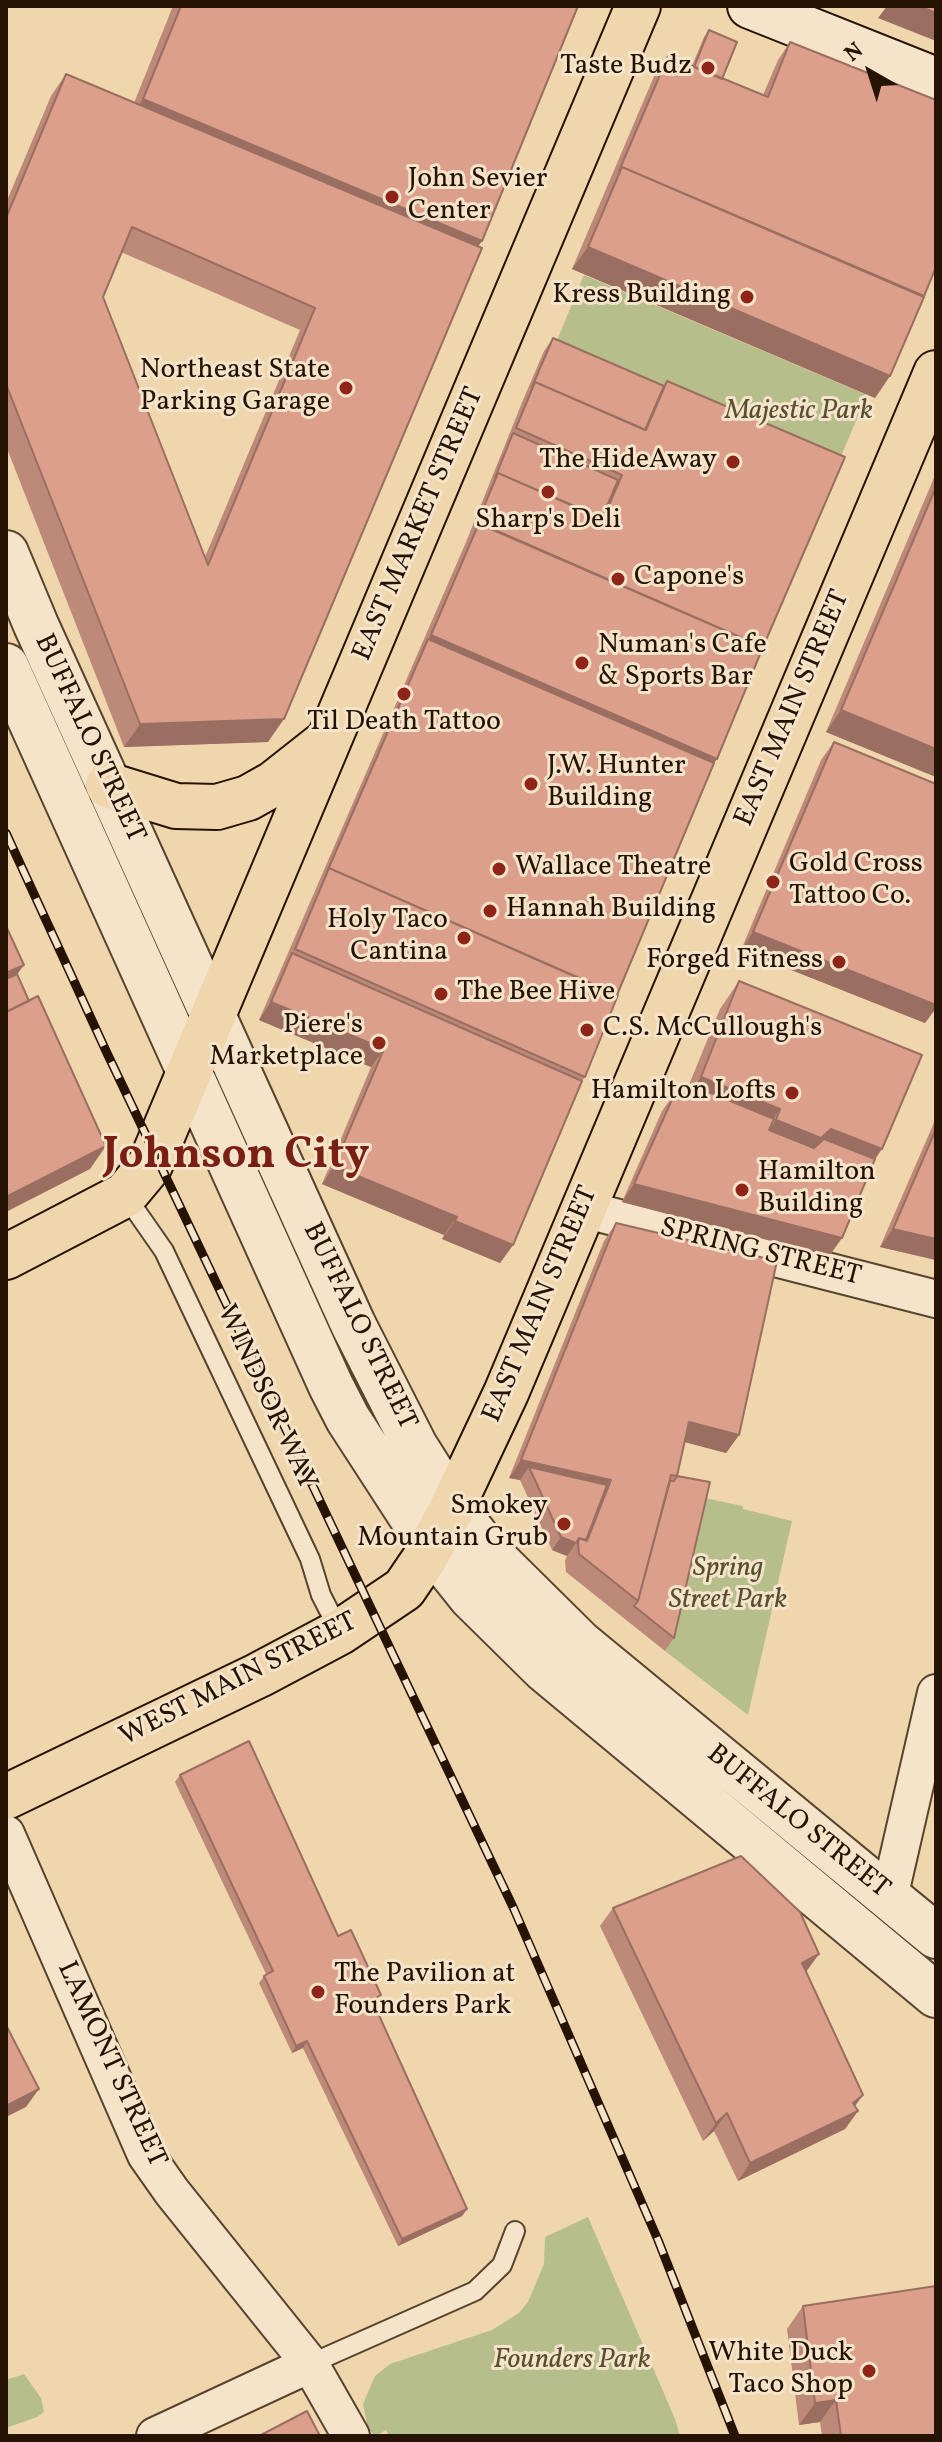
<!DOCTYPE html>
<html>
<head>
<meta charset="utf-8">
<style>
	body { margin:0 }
	#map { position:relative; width:942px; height:2442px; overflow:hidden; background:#efd6ad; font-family:Vollkorn,serif }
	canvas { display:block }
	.frame { position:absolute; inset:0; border:8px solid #261303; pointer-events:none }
	.north { position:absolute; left:830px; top:32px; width:80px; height:80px; -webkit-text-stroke:6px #f5e4ca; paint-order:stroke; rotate:321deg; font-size:22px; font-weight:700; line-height:32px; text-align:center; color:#261303 }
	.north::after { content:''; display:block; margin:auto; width:28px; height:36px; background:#261303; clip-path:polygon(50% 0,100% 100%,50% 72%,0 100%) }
</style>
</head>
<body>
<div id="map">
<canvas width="942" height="2442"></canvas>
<div class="frame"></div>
<div class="north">N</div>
</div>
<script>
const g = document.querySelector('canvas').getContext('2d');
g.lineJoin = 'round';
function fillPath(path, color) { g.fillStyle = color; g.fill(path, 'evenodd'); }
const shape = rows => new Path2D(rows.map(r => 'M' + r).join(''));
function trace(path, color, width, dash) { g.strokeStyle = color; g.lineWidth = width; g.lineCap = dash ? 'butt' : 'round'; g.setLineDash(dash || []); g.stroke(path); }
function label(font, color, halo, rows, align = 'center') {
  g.font = font + ' Vollkorn,serif'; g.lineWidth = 6; g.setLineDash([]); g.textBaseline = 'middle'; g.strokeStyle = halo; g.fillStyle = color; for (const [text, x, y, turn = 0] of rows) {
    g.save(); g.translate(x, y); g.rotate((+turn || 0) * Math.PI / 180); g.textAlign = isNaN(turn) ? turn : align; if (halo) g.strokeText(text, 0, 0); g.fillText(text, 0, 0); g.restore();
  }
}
fillPath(shape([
	[584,275,867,395,833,475,551,355],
	[700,1497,743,1506,743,1509,792,1521,748,1715,665,1651],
	[588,2217,675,2419,680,2436,389,2436,386,2430,379,2434,373,2434,368,2428,363,2404,375,2376,390,2364,492,2330,519,2313,528,2302,544,2264,545,2237],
	[24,2374,41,2398,44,2412,37,2417,6,2428,6,2380]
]), '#b6be8c');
const service = shape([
	[125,1195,164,1251,310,1559,321,1595,340,1632],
	[310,2364,475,2291,502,2265,515,2231]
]);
const minor = shape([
	[583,1209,936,1299],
	[6,1834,146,2155,172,2192,310,2364,351,2436],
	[889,1898,936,1693],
	[155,2436,310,2364]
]);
const tertiary = shape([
	[6,553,36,625,353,1324,415,1446,453,1506,488,1552,580,1643,936,1936],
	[6,666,331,1386,348,1419,431,1547,471,1597,544,1669,936,1995]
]);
const secondary = shape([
	[750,6,936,80]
]);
const primary = shape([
	[108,785,176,806,217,807,248,798,273,784,325,743],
	[6,1257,125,1195,150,1165,638,6],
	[6,1797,259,1675,340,1632,404,1589,423,1561,450,1512,506,1393,936,373]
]);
trace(service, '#58442e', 22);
trace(minor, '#58442e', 40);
trace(tertiary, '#58442e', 48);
trace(secondary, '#261303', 48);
trace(primary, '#261303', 48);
trace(service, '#f5e4ca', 18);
trace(minor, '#f5e4ca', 36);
trace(tertiary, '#f5e4ca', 44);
trace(secondary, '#f5e4ca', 44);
trace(primary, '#efd6ad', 44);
const rail = shape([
	[6,833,106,1051,513,1907,658,2240,735,2436]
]);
trace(rail, '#261303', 9);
trace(rail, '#f5e4ca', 6, [18]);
fillPath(shape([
	[173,6,578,6,478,246,268,742,124,747,6,446,6,203,51,96,66,74,134,103],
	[121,252,300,330,205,557,103,297],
	[709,30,722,79,763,95,778,60,790,42,890,376,875,398,572,269,655,74,668,56,692,66,704,37],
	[553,338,664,386,667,381,763,647,617,995,585,1077,582,1081,513,1245,500,1263,442,1239,444,1235,322,1184,371,1067,259,1020,466,542,523,400,544,351],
	[936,473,936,777,826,732],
	[834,742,936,784,936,1008,925,1023,741,950,821,760],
	[739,981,875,1159,842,1238,829,1256,622,1202,662,1111,675,1093,683,1095,686,1092,720,1009],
	[936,1118,936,1260,880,1247],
	[616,1223,739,1435,726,1453,685,1442,677,1476,674,1638,665,1651,566,1572,565,1561,567,1556,552,1550,520,1480,509,1478,604,1241],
	[180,1775,338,1936,376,2002,373,2003,467,2209,462,2216,398,2246,303,2048,292,2053,259,1983,264,1976,266,1974,175,1782],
	[613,1908,806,1972,855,2106,858,2111,845,2129,738,2181,714,2131,703,2141,600,1926],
	[803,2306,936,2436,822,2436,820,2422,799,2425,787,2329]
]), '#bd8978');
fillPath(shape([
	[887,6,919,6,936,13,936,41,878,18],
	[143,99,482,241,463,268,124,127],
	[588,247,890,376,875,398,572,269],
	[431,635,717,759,701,781,428,639],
	[841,710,936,749,936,777,826,732],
	[284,719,268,742,124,747,140,724],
	[753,932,936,1005,936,1008,925,1023,741,950],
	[24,965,8,987,6,988,6,973],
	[271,1002,384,1049,371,1067,259,1020],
	[701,1077,780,1109,761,1137,681,1104],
	[776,1120,831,1129,882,1149,863,1177,757,1148],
	[106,1146,90,1169,6,1212,6,1197],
	[334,1166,457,1217,444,1235,322,1184],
	[634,1184,842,1238,829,1256,622,1202],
	[455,1221,513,1245,500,1263,442,1239],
	[893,1229,936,1239,936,1260,880,1247],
	[689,1422,739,1435,726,1453,677,1440],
	[521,1460,611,1480,598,1498,529,1467,520,1480,509,1478],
	[561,1537,576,1543,567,1556,552,1550],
	[819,1954,806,1972,802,1963],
	[307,2041,303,2048,292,2053,296,2046],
	[39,2089,26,2107,6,2117,6,2106],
	[863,2095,850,2113,858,2111,845,2129,738,2181,750,2163,853,2103],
	[727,2113,714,2131,703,2141,716,2123],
	[467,2209,462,2216,398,2246,402,2239],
	[836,2400,820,2422,799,2425,815,2403]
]), '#9a6f62');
const building = shape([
	[181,6,578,6,482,241,143,99,181,6],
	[919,6,936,6,936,13,919,6],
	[709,30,737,42,722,79,694,67,709,30],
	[790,42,936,100,936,267,924,296,622,167,619,171,668,56,768,97,790,42],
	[66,74,482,248,284,719,140,724,6,384,6,218,66,74],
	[132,227,315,308,208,565,103,297,132,227],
	[622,167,924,297,890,376,588,247,622,167],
	[553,338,664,386,645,430,535,382,532,387,553,338],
	[667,381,845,457,763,647,477,523,498,473,603,519,622,475,516,428,535,382,646,430,667,381],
	[513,433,618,480,602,518,498,473,495,478,513,433],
	[936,487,936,749,841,710,936,487],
	[479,523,763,647,717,759,431,635,479,523],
	[428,639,714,763,617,995,329,868,327,872,428,639],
	[834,742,936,784,936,1005,753,932,834,742],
	[329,868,618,995,585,1077,295,949,329,868],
	[6,926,24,965,6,973,6,926],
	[292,953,582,1081,513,1245,455,1221,457,1217,334,1166,384,1049,271,1002,292,953],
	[17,974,29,1001,6,1012,6,979,17,974],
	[739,981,922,1055,882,1149,831,1129,821,1138,776,1120,780,1109,701,1077,739,981],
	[38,996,106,1146,6,1197,6,1012,38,996],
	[694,1086,774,1119,769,1130,814,1148,824,1139,875,1159,842,1238,634,1184,675,1093,683,1095,694,1086],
	[936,1129,936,1239,893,1229,936,1129],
	[616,1223,777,1261,739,1435,689,1422,677,1476,671,1475,638,1601,579,1554,578,1543,579,1538,587,1541,611,1480,521,1460,616,1223],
	[529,1467,607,1485,586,1540,579,1538,576,1543,561,1537,529,1467],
	[677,1476,710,1482,674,1638,634,1606,638,1601,670,1481,674,1481,677,1476],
	[249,1741,338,1936,351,1930,381,1995,372,2000,467,2209,402,2239,307,2041,296,2046,264,1976,273,1971,180,1775,249,1741],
	[741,1856,800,1912,819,1954,802,1963,863,2095,853,2103,858,2111,750,2163,727,2113,716,2123,613,1908,741,1856],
	[6,2025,39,2089,6,2106,6,2025],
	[936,2286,936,2436,841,2436,836,2400,815,2403,803,2306,936,2286],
	[307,2411,320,2436,259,2436,307,2411]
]);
fillPath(building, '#dc9f8c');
trace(building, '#9a6f62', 2);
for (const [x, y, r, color] of [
	[708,68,8,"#8f2418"],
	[392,197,8,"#8f2418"],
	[747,297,8,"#8f2418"],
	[346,388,8,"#8f2418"],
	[733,462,8,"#8f2418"],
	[548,492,8,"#8f2418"],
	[618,579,8,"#8f2418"],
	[582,663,8,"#8f2418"],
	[404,694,8,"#8f2418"],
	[531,784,8,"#8f2418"],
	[499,869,8,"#8f2418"],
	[773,882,8,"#8f2418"],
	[490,911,8,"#8f2418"],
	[464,938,8,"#8f2418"],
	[839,962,8,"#8f2418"],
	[441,994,8,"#8f2418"],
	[587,1030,8,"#8f2418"],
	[379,1043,8,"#8f2418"],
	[792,1093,8,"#8f2418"],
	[742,1190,8,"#8f2418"],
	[564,1524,8,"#8f2418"],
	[318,1992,8,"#8f2418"],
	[869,2371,8,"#8f2418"]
]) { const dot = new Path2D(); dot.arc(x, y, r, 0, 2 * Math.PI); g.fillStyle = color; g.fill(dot); trace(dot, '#f5e4ca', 3); }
label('28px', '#261303', '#f5e4ca', [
	["Taste Budz",692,68,"right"],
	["John Sevier",408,181],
	["Center",408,213],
	["Kress Building",731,297,"right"],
	["Northeast State",330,372,"right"],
	["Parking Garage",330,404,"right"],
	["The HideAway",717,462,"right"],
	["Sharp's Deli",548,522,"center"],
	["Capone's",634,579],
	["Numan's Cafe",598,647],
	["& Sports Bar",598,679],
	["Til Death Tattoo",404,724,"center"],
	["J.W. Hunter",547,768],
	["Building",547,800],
	["Gold Cross",789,866],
	["Tattoo Co.",789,898],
	["Wallace Theatre",515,869],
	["Hannah Building",506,911],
	["Holy Taco",448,922,"right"],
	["Cantina",448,954,"right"],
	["Forged Fitness",823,962,"right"],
	["The Bee Hive",457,994],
	["Piere's",363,1027,"right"],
	["Marketplace",363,1059,"right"],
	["C.S. McCullough's",603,1030],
	["Hamilton Lofts",776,1093,"right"],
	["Hamilton",758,1174],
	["Building",758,1206],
	["Smokey",548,1508,"right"],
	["Mountain Grub",548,1540,"right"],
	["The Pavilion at",334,1976],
	["Founders Park",334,2008],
	["White Duck",853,2355,"right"],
	["Taco Shop",853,2387,"right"]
], 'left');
label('italic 28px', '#584f33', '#f5e4ca', [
	["Majestic Park",799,413],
	["Spring",728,1570],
	["Street Park",728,1602],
	["Founders Park",572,2362]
]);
label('28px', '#261303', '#f5e4ca', [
	["EAST MARKET STREET",420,525,-67],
	["EAST MAIN STREET",794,709,-67],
	["BUFFALO STREET",88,739,65],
	["SPRING STREET",760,1254,14],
	["EAST MAIN STREET",542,1305,-67],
	["BUFFALO STREET",358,1327,64],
	["WINDSOR WAY",265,1398,65],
	["WEST MAIN STREET",239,1681,-27],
	["BUFFALO STREET",797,1823,39],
	["LAMONT STREET",110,2065,65]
]);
label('bold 44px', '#7a1f14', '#f5e4ca', [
	["Johnson City",236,1159]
]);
</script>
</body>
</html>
